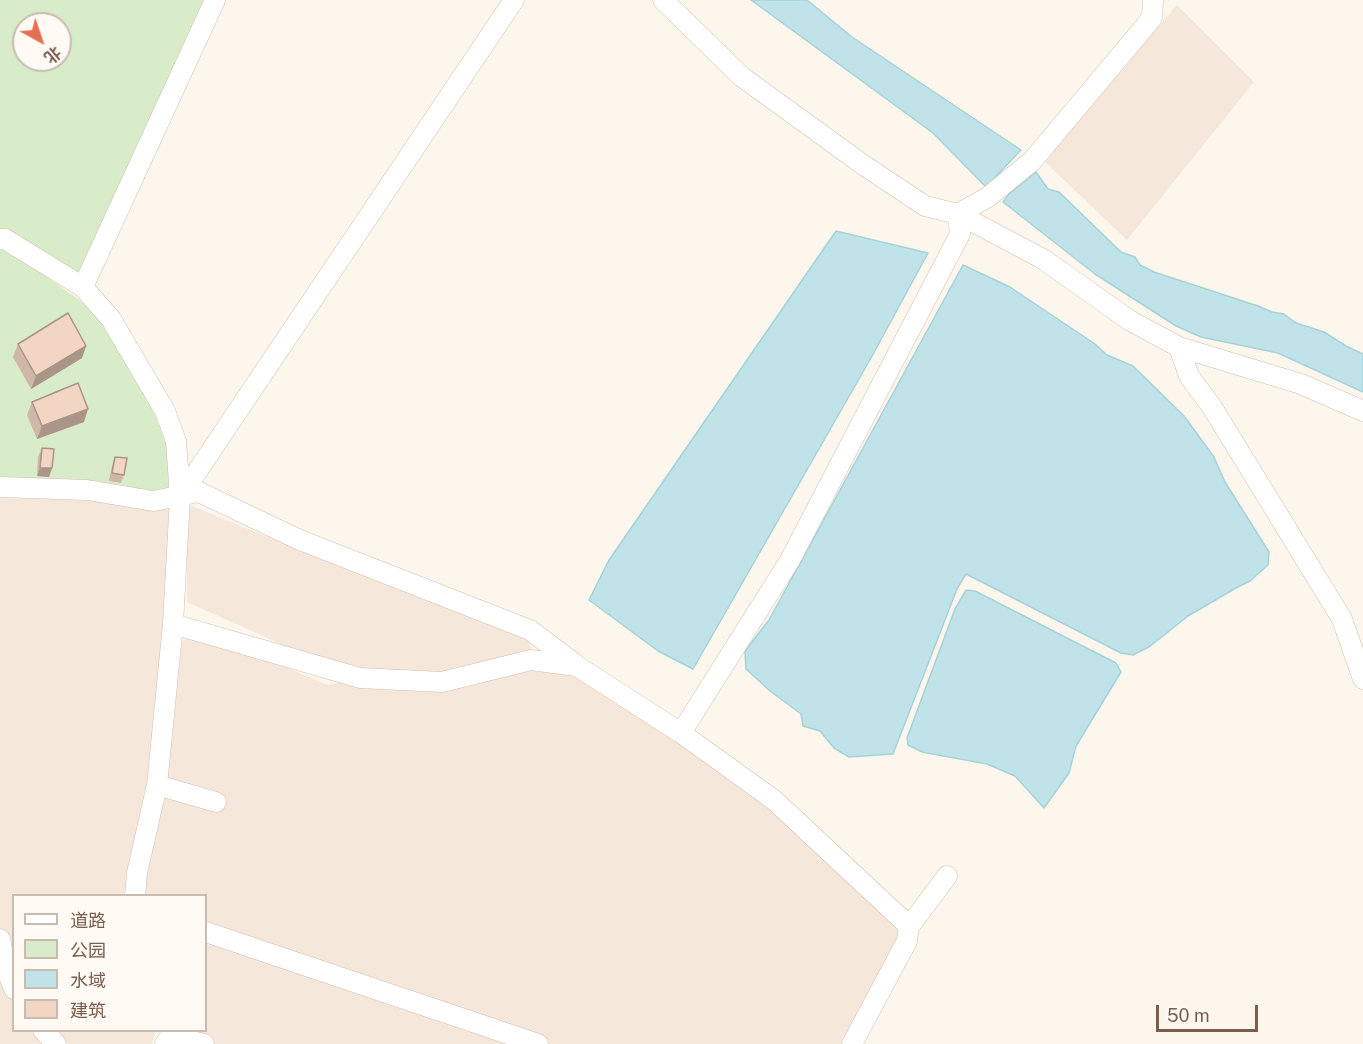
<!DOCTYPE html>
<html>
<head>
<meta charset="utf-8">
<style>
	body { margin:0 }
	#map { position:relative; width:1363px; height:1044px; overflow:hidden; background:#fdf6ec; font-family:"Public Sans","Noto Sans SC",sans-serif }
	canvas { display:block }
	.legend { position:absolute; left:12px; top:894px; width:195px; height:138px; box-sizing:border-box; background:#fffaf3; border:2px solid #cabbb1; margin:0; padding:8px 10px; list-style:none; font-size:18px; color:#7a5c4d }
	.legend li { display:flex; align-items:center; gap:12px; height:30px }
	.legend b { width:30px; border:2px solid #cabbb1 }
	.north { position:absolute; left:12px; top:12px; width:60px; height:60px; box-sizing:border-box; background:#fffaf3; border:2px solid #cabbb1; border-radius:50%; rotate:140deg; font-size:16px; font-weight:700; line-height:24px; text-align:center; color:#7a5c4d }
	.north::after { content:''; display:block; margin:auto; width:21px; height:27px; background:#e76f51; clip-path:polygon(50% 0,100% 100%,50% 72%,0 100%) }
	.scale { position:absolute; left:1156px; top:1005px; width:102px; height:27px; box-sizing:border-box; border:3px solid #7a5c4d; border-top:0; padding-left:8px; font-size:18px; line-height:21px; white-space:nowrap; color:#7a5c4d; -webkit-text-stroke:4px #fffaf3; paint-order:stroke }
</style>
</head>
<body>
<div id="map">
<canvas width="1363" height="1044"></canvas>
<ul class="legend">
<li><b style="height:8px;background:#fff"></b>道路</li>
<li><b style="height:16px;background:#d8ecc9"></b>公园</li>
<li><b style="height:16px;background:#bfe3e8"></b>水域</li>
<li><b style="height:16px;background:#f3d5c3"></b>建筑</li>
</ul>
<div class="north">北</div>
<div class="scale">50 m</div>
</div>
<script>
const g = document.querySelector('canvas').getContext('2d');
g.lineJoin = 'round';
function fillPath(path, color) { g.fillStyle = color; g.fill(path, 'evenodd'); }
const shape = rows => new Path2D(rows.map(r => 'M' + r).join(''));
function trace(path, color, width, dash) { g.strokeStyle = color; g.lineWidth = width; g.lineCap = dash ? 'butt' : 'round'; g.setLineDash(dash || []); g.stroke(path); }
fillPath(shape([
	[1177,5,1254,82,1127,240,1044,161],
	[0,489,172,505,172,591,142,832,132,848,124,895,14,896,13,962,0,932],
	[187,504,334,564,530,641,531,651,444,674,363,673,319,661,187,602],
	[190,637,267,660,328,685,339,682,423,691,547,667,581,676,640,714,778,812,901,928,902,938,846,1044,550,1044,206,922,206,896,138,896,175,709,182,641],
	[206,939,369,994,506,1044,215,1044,185,1031,206,1030],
	[0,981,5,983,13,1000,14,1030,36,1031,49,1044,0,1044],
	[50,1031,155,1031,152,1044,70,1044,58,1039]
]), '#f5e8da');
fillPath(shape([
	[0,0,204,0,80,280,0,237],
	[24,24,60,24,60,60,24,60],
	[0,250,9,250,78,299,97,317,127,365,155,415,169,451,174,495,0,486]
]), '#d8ecc9');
const water = shape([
	[751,0,807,0,852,37,1021,150,986,187,933,133,751,0],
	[1036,172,1048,189,1059,192,1121,252,1135,257,1140,265,1154,272,1258,306,1272,312,1284,314,1296,323,1324,332,1346,346,1363,354,1363,392,1278,353,1201,337,1176,326,1095,274,1003,202,1009,194,1036,172],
	[836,231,928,253,871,358,693,669,658,651,589,600,609,560,836,231],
	[963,265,1010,287,1095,344,1107,355,1133,366,1184,416,1214,457,1225,482,1269,552,1268,565,1250,581,1236,588,1188,616,1149,647,1133,655,1121,653,966,574,957,589,893,754,849,757,834,748,820,731,803,726,801,714,770,691,746,669,745,651,769,620,963,265],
	[966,590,975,591,1116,663,1121,672,1076,746,1069,773,1044,808,1015,776,987,764,922,752,908,745,907,738,955,609,966,590]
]);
fillPath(water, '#bfe3e8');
trace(water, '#a5d3da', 1.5);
const minor = shape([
	[663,0,742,77,862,164,925,206,958,214,988,197,1032,161,1152,18,1153,0],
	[958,214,1043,259,1129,320,1179,347,1301,384,1363,411],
	[0,239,5,239,83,287,111,319,165,411,176,441,180,497,173,624,157,785,137,873,135,896],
	[83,287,215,0],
	[1179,347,1189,376,1212,407,1342,619,1363,679],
	[0,487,87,490,153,501,199,492,300,540,530,630,575,664],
	[180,497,514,0],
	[173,624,360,678,442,682,531,660,577,666,681,733,774,800,909,926,907,941,852,1044],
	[681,733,790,560,960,234,958,214],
	[157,785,216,802],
	[909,927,947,876],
	[206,932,538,1044],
	[0,939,6,968,14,989],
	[43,1030,56,1044],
	[165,1044,170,1036,204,1044]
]);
trace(minor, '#d1beb0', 21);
trace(minor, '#fff', 20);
fillPath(shape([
	[18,344,86,346,82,358,31,389,13,357],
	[32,402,84,422,37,439,27,415],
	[42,448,52,468,49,477,37,476,38,457],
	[115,457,124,475,121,483,109,481,112,466]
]), '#d1b7a8');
fillPath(shape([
	[86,346,82,358,31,389,36,376],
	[88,409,84,422,37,439,42,426],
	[40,468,52,468,49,477,37,476]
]), '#aa9588');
const building = shape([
	[68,313,86,346,36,376,18,344,68,313],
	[78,383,88,409,42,426,32,402,78,383],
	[42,448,54,449,52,468,40,468,42,448],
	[115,457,127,458,124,475,112,473,115,457]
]);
fillPath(building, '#f3d5c3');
trace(building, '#aa9588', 1.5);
</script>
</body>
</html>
